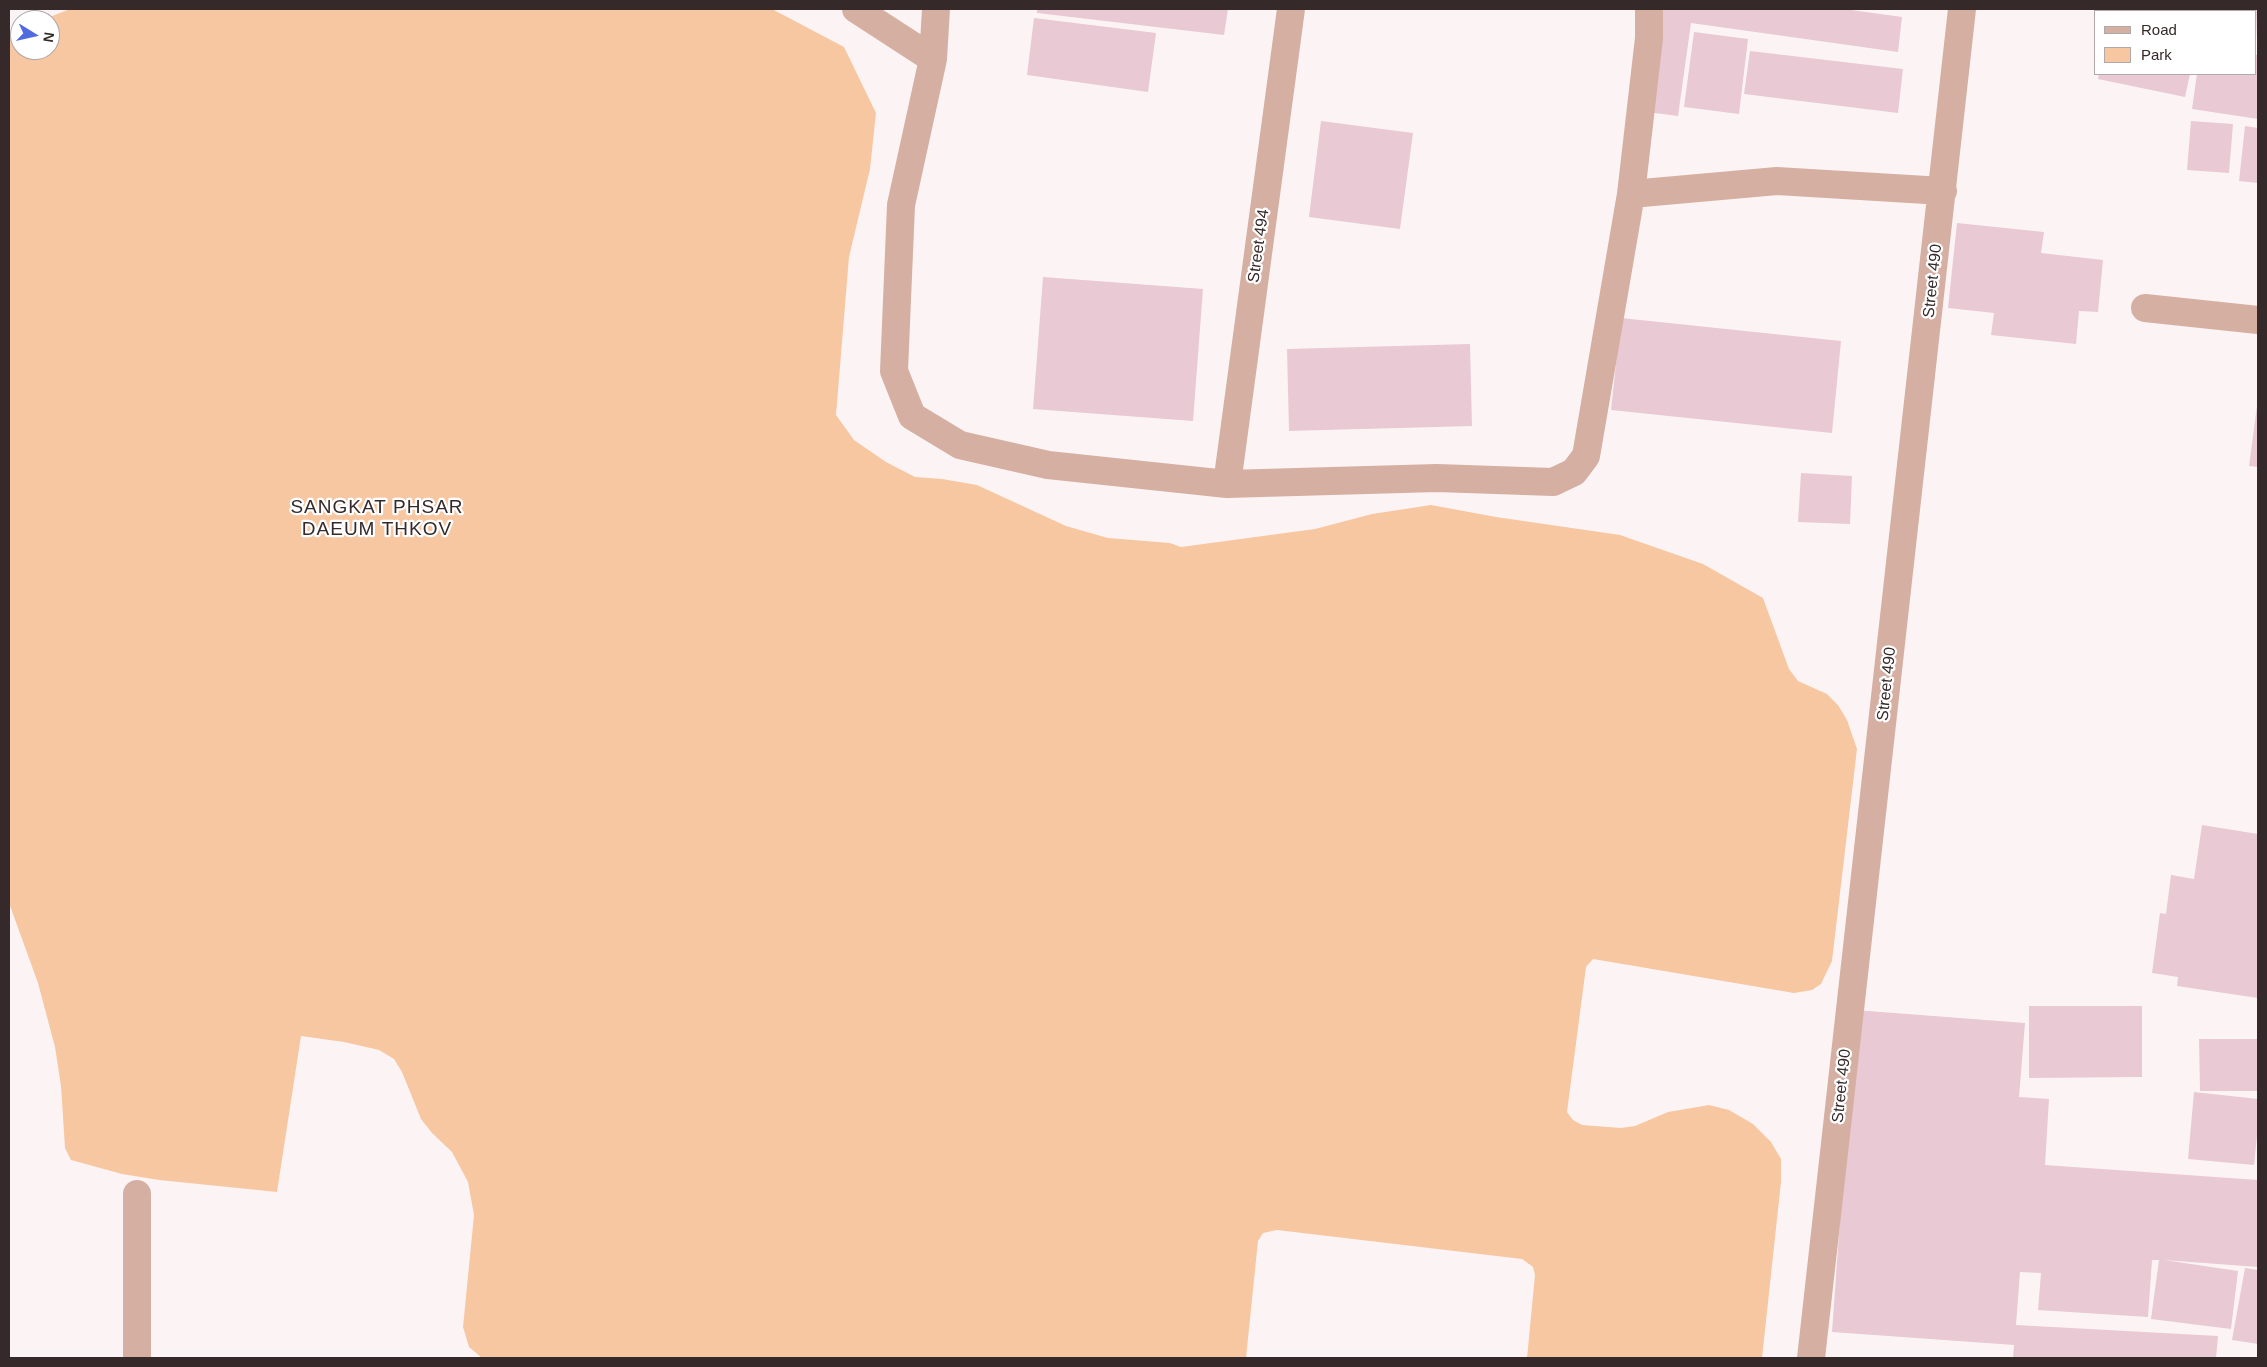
<!DOCTYPE html>
<html>
<head>
<meta charset="utf-8">
<style>
	body { margin:0 }
	#map { position:relative; width:2267px; height:1367px; overflow:hidden; background:#fcf4f4; font-family:Arial,sans-serif }
	canvas { display:block }
	.frame { position:absolute; inset:0; border:10px solid #362929; pointer-events:none }
	.legend { position:absolute; left:2094px; top:10px; width:162px; height:65px; box-sizing:border-box; background:#fff; border:1px solid #afa9a9; margin:0; padding:6px 9px; list-style:none; font-size:15px; color:#362929 }
	.legend li { display:flex; align-items:center; gap:10px; height:25px }
	.legend b { width:25px; border:1px solid #afa9a9 }
	.north { position:absolute; left:10px; top:10px; width:50px; height:50px; box-sizing:border-box; background:#fff; border:1px solid #afa9a9; border-radius:50%; rotate:99deg; font-size:14px; font-weight:700; line-height:20px; text-align:center; color:#362929 }
	.north::after { content:''; display:block; margin:auto; width:18px; height:22px; background:#526ae0; clip-path:polygon(50% 0,100% 100%,50% 72%,0 100%) }
</style>
</head>
<body>
<div id="map">
<canvas width="2267" height="1367"></canvas>
<div class="frame"></div>
<ul class="legend">
<li><b style="height:6px;background:#d6afa3"></b>Road</li>
<li><b style="height:14px;background:#f7c7a2"></b>Park</li>
</ul>
<div class="north">N</div>
</div>
<script>
const g = document.querySelector('canvas').getContext('2d');
g.lineJoin = 'round';
function fillPath(path, color) { g.fillStyle = color; g.fill(path, 'evenodd'); }
const shape = rows => new Path2D(rows.map(r => 'M' + r).join(''));
function trace(path, color, width, dash) { g.strokeStyle = color; g.lineWidth = width; g.lineCap = dash ? 'butt' : 'round'; g.setLineDash(dash || []); g.stroke(path); }
function label(font, color, halo, rows, align = 'center') {
  g.font = font + ' Arial,sans-serif'; g.lineWidth = 4.5; g.setLineDash([]); g.textBaseline = 'middle'; g.strokeStyle = halo; g.fillStyle = color; for (const [text, x, y, turn = 0] of rows) {
    g.save(); g.translate(x, y); g.rotate((+turn || 0) * Math.PI / 180); g.textAlign = isNaN(turn) ? turn : align; if (halo) g.strokeText(text, 0, 0); g.fillText(text, 0, 0); g.restore();
  }
}
fillPath(shape([
	[70,9,772,9,844,47,876,113,870,169,849,257,836,415,854,440,886,462,915,477,942,479,977,485,1066,526,1108,538,1170,543,1181,547,1315,529,1372,514,1431,505,1496,517,1620,535,1703,564,1763,598,1789,669,1798,681,1827,694,1838,705,1847,720,1857,749,1832,961,1821,984,1812,990,1794,993,1593,959,1586,967,1567,1112,1573,1120,1582,1125,1621,1128,1635,1126,1668,1112,1709,1105,1729,1110,1753,1124,1771,1142,1781,1159,1781,1182,1762,1358,1527,1358,1535,1275,1533,1267,1522,1259,1277,1230,1263,1233,1258,1241,1246,1358,482,1358,469,1347,463,1327,474,1215,468,1182,452,1152,432,1133,421,1119,402,1072,394,1059,379,1050,344,1042,301,1036,277,1192,159,1180,122,1174,71,1160,65,1148,61,1086,55,1047,38,983,9,903,9,33,20,29,20,50,50,50,50,20,42,20]
]), '#f7c7a2');
fillPath(shape([
	[1037,9,1228,9,1224,35,1037,13],
	[1661,9,1844,9,1902,17,1898,52,1691,23,1678,116,1647,112],
	[2117,9,2184,9,2184,11,2117,11],
	[2196,9,2258,9,2257,42,2256,11,2196,11],
	[1034,18,1156,33,1148,92,1027,75],
	[1694,32,1748,39,1739,114,1684,107],
	[1750,51,1903,69,1898,113,1744,94],
	[2256,55,2258,55,2258,119,2192,109,2197,74,2256,74],
	[2099,74,2190,74,2185,97,2098,79],
	[1321,121,1413,133,1400,229,1309,217],
	[2191,121,2233,124,2229,173,2187,170],
	[2245,126,2258,128,2258,183,2239,181],
	[1957,223,2044,232,2041,253,2103,260,2098,312,2079,311,2076,344,1991,335,1994,313,1948,308],
	[1043,277,1203,289,1193,421,1033,409],
	[1621,318,1841,341,1832,433,1611,410],
	[1470,344,1472,426,1289,431,1287,349],
	[2257,406,2258,406,2258,467,2249,466],
	[1801,473,1852,476,1850,524,1798,522],
	[2202,825,2258,834,2258,998,2177,986,2178,977,2152,973,2160,913,2166,914,2171,875,2194,879],
	[2029,1006,2142,1006,2142,1077,2029,1078],
	[1855,1010,2025,1023,2019,1097,2049,1099,2045,1165,2258,1180,2258,1267,2164,1260,2238,1271,2231,1329,2151,1319,2159,1260,2152,1260,2148,1317,2038,1310,2041,1273,2020,1272,2016,1325,2218,1336,2216,1358,2013,1358,2014,1345,1832,1332],
	[2199,1039,2258,1039,2258,1091,2200,1091],
	[2194,1092,2258,1099,2258,1126,2254,1165,2188,1159],
	[2245,1268,2258,1270,2258,1344,2232,1340]
]), '#e9c9d4');
trace(shape([
	[856,9,933,59],
	[936,9,933,59,901,205,894,371,912,416,960,445,1048,465,1227,484,1437,478,1553,482,1574,472,1586,456,1631,194,1649,38,1649,9],
	[1631,194,1777,181,1943,191],
	[2145,308,2258,320],
	[1227,484,1291,9],
	[137,1358,137,1194],
	[1811,1358,1962,9]
]), '#d6afa3', 28);
label('16px', '#362929', '#fff', [
	["Street 494",1259,246,-82],
	["Street 490",1933,281,-84],
	["Street 490",1887,684,-84],
	["Street 490",1842,1086,-84]
]);
g.letterSpacing = '1px';
label('19px', '#362929', '#fff', [
	["SANGKAT PHSAR",377,508],
	["DAEUM THKOV",377,530]
]);
g.letterSpacing = '0px';
</script>
</body>
</html>
